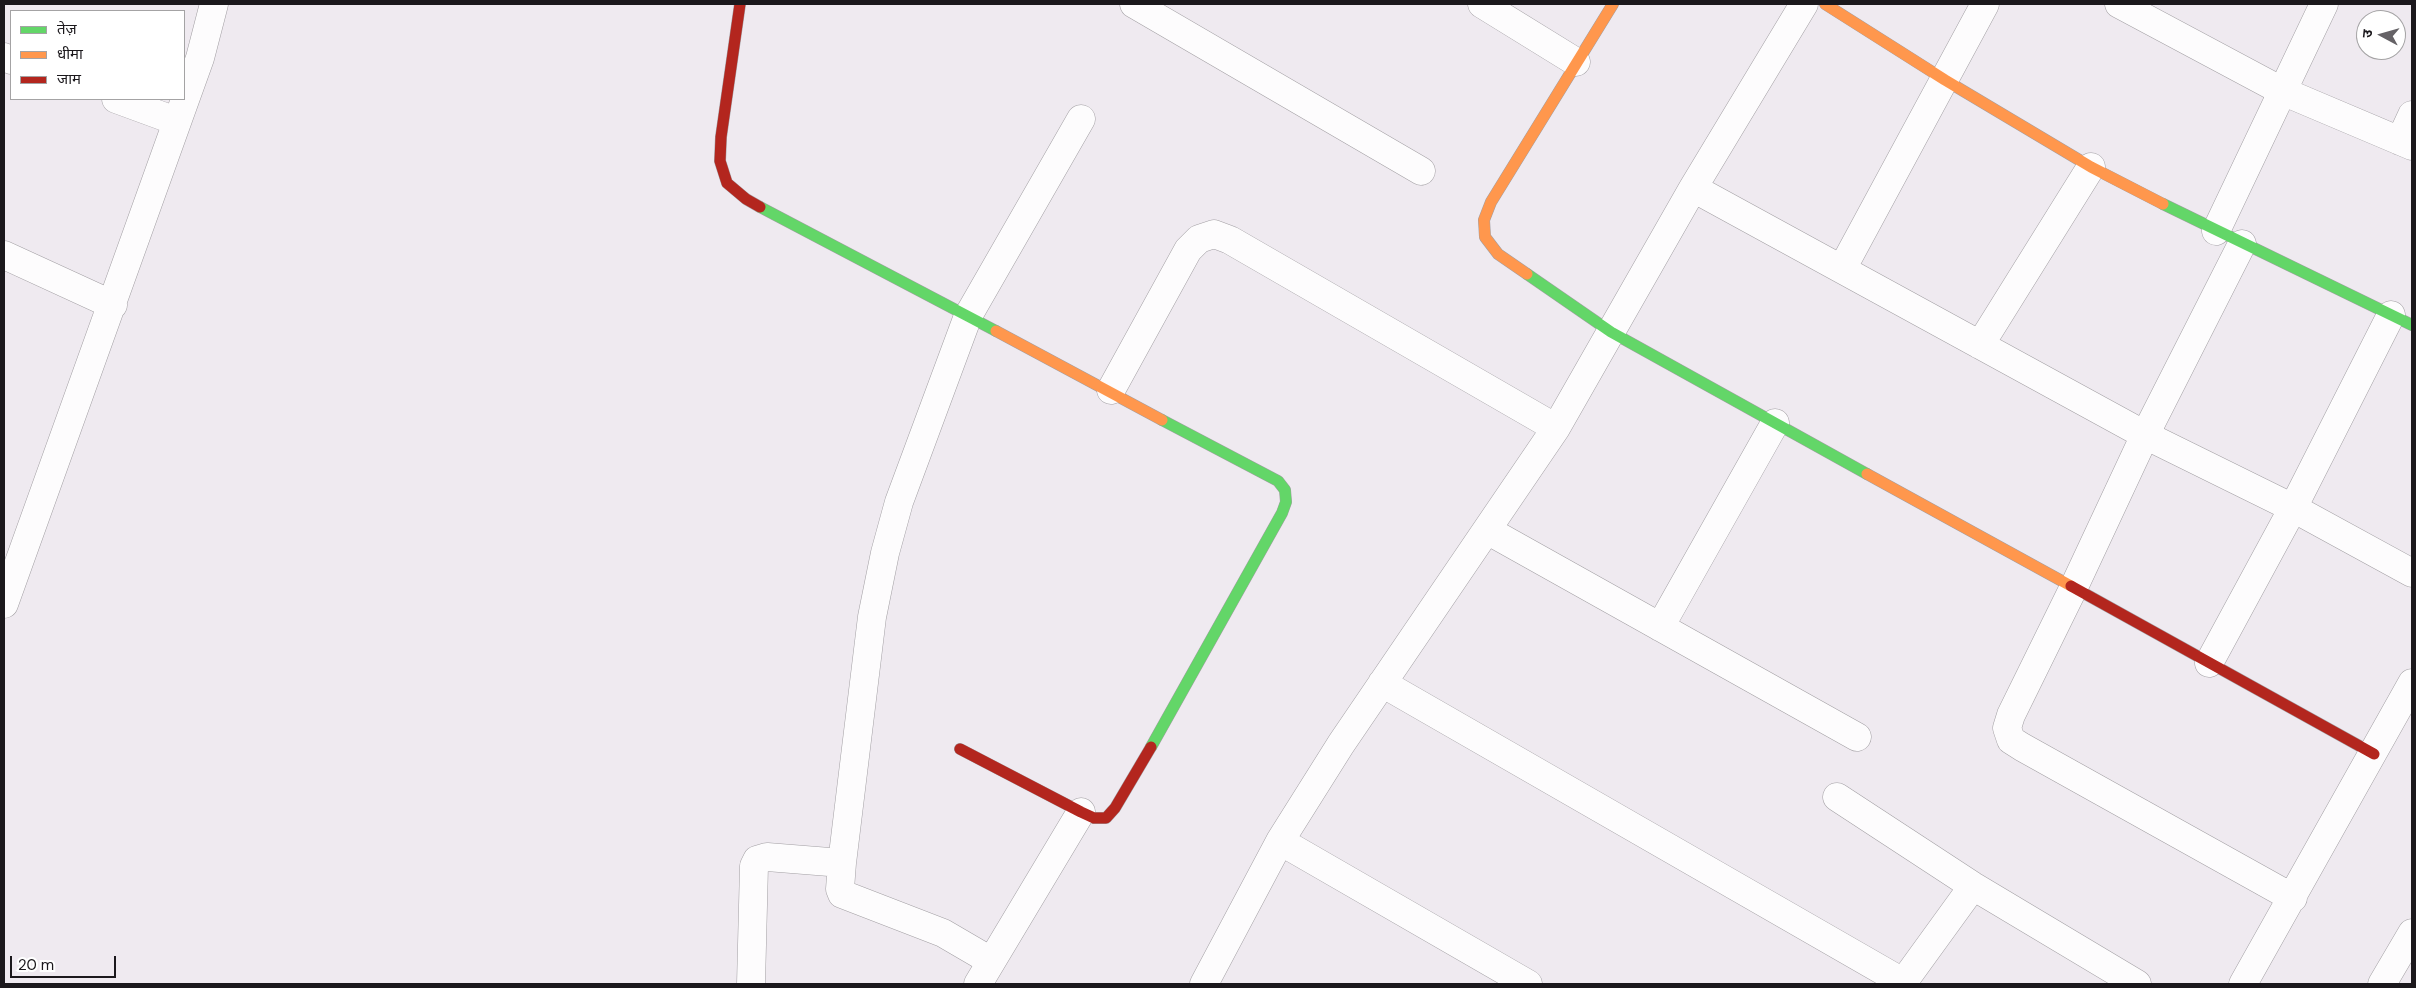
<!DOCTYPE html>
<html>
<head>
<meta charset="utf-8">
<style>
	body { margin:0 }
	#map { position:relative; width:2416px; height:988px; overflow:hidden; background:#efeaf0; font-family:"DM Sans","Noto Sans Devanagari",sans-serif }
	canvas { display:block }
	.frame { position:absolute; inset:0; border:5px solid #1b181c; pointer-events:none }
	.legend { position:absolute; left:10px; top:10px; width:175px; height:90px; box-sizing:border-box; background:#fff; border:1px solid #a4a3a4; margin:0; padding:6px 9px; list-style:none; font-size:15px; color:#1b181c }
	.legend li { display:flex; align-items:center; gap:10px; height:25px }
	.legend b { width:25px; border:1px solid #a4a3a4 }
	.north { position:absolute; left:2356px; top:10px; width:50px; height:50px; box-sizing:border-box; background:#fff; border:1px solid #a4a3a4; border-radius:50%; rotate:276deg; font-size:14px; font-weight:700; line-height:20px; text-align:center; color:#1b181c }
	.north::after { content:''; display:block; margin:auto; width:18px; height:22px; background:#656266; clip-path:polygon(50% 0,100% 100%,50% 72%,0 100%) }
	.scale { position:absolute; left:10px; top:956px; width:106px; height:22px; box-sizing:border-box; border:2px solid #1b181c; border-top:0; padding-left:6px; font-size:15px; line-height:18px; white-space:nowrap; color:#1b181c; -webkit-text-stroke:4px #fff; paint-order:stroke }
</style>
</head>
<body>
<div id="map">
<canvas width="2416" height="988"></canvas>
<div class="frame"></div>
<ul class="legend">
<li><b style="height:6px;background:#63d668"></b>तेज़</li>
<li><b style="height:6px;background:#ff974d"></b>धीमा</li>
<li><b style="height:6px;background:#b3261e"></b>जाम</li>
</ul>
<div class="north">उ</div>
<div class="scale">20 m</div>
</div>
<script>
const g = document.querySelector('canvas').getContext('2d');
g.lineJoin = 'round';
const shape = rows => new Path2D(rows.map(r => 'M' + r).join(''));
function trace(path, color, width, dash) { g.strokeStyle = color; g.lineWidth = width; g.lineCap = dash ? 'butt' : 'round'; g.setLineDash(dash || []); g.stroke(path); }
const street = shape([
	[1134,4,1421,171],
	[1482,4,1576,62],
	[2119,4,2282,91,2412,146],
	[4,57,11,60],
	[116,99,176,121],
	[2400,141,2412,115],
	[1693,188,2145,435,2293,508,2412,573],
	[2216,231,2324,4],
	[2242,244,2145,435,2073,589,2011,715,2007,728,2011,740,2022,747,2293,898],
	[4,255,113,305],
	[1842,269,1985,4],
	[1980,345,2091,167],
	[1111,390,1188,250,1199,239,1214,234,1230,240,1556,428],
	[1487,530,1857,737],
	[4,604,200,58,214,4],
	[1660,627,1775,423],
	[2209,663,2293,508,2391,315],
	[1382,683,1906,984],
	[1837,797,1973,886,2137,984],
	[1280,841,1528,984],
	[842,863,872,617,885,553,899,502,968,316,1081,119],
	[751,984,754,866,757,860,767,857,842,863,840,889,842,894,943,933,991,961],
	[978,984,1081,812],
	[1204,984,1280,841,1341,744,1556,428,1693,188,1804,4],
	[1902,984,1973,886],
	[2243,984,2412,683],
	[2382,984,2412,933]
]);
const fast = shape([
	[2163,204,2412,325],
	[760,207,996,331],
	[1527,274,1611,332,1867,474],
	[1151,747,1282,513,1286,502,1285,490,1278,481,1162,420]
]);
const slow = shape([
	[1825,4,1945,80,2091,167,2163,204],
	[1527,274,1498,254,1485,237,1484,220,1491,202,1613,4],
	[996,331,1162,420],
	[1867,474,2071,586]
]);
const jam = shape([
	[740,4,721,137,720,161,727,183,746,199,760,207],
	[2071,586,2374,754],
	[960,749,1081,812,1094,818,1106,818,1115,808,1151,747]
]);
trace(street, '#a29fa3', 29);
trace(fast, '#a29fa3', 12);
trace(slow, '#a29fa3', 12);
trace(jam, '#a29fa3', 12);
trace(street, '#fdfcfd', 28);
trace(fast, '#63d668', 11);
trace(slow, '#ff974d', 11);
trace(jam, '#b3261e', 11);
</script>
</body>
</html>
